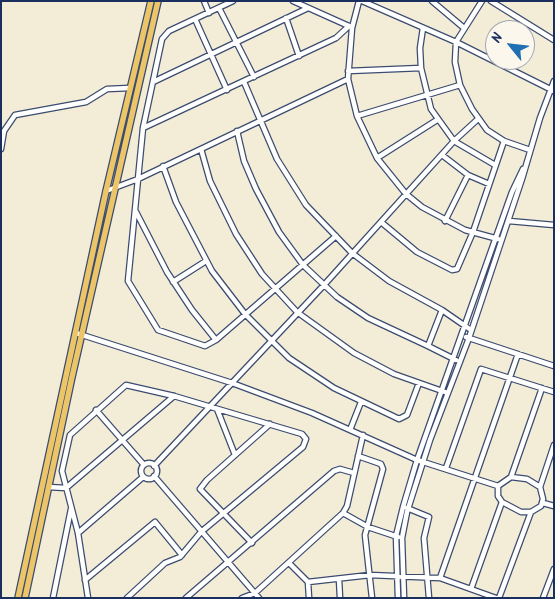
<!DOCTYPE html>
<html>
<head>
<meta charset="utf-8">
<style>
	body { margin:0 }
	#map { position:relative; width:555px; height:599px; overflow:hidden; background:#f3edd7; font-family:Kalam,sans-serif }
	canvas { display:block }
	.frame { position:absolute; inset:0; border:2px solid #1b2f5e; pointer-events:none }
	.north { position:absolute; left:485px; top:20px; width:50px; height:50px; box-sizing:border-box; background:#fbf7ec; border:1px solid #a1a7b3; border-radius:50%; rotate:299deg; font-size:14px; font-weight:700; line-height:20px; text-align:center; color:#1b2f5e }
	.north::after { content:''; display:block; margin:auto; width:18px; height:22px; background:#1f6fb2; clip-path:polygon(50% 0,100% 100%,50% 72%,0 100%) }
</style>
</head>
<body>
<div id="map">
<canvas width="555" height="599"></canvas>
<div class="frame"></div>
<div class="north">N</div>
</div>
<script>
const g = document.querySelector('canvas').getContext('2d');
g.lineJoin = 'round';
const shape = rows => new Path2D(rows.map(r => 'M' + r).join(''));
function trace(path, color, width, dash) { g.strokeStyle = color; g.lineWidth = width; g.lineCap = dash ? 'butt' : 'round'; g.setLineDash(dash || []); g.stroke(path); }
const minor = shape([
	[204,1,209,13],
	[233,1,169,31,162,39,143,128,128,281,158,330,205,346,216,340,336,236],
	[293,1,351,27],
	[359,1,352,28,348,79,357,116,377,158,406,194,422,207,465,230,498,239],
	[362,1,456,42,554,91],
	[432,1,464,28],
	[482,1,456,42,455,62,460,85,472,109,487,130,504,141,530,150],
	[491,1,554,40],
	[219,8,254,77],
	[286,18,299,56],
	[195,19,227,90],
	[423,28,420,48,421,68,431,109,454,141,495,165],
	[348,71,421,68],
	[153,82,308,8],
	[244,82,277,159,306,205,352,253,389,281,442,310],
	[357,116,460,85],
	[143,128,336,38,349,26],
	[237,131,244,161,256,189,279,232,303,265,337,297,368,318,428,346,442,310,471,330],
	[1,149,4,131,15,115,86,102,107,89,130,88],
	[201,149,210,181,236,234,262,274,297,312,354,353,394,374,445,392],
	[442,155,468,175,489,184],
	[377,158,437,120],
	[163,166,176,202,212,271,245,314,289,358,334,388,399,419,407,415,419,383],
	[106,191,138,179,348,79],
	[135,210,167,272,192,310,216,340],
	[445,221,468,175],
	[509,221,554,225],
	[381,222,417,252,452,270,457,269,473,232,504,141],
	[173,282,206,261],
	[76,333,232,383,312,413,417,460,498,486],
	[466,337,554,366],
	[428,346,456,360],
	[217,409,235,455],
	[96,410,144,465],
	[350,430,361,402],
	[358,456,381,464,383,469,365,535,372,598],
	'141 471a8 8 0 1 1 16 0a8 8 0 1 1-16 0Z',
	[154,466,324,285,454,141,478,119],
	[446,468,481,369,554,392],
	[154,476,259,598],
	[511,477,527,479,540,487,543,499,541,506,531,512,521,512,502,502,498,496,498,486,511,477],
	[511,477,542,388],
	[48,487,66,488,174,396],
	[540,487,554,445],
	[543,503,554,506],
	[407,508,429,517,424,538,429,598],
	[343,513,368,527,398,537],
	[78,533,143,477],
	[252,543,200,489,207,480,270,424],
	[289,563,308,582,309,598],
	[440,578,518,354],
	[339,579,340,598],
	[85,580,155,522,182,555],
	[308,582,370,575,440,578,496,598],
	[471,589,502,502],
	[53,598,71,509],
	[88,598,78,533,62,471,70,435,126,385,174,396,302,434,306,439,303,447,201,532,180,557,165,563,127,598],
	[186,598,334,471,340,469,354,473],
	[242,598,255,593,343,513,347,506,363,435],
	[398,598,396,536,403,507,417,460,512,192,523,169],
	[404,598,402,538,407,512,430,440,469,338,522,179,540,118,554,81],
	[499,598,531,512],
	[543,598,554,569]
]);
const major = shape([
	[18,598,106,191,151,1],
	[25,598,72,377,158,1]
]);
trace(minor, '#3b4c70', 7);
trace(major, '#3b4c70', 8);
trace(minor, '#fff', 4.5);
trace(major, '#ecc569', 5.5);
</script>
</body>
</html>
